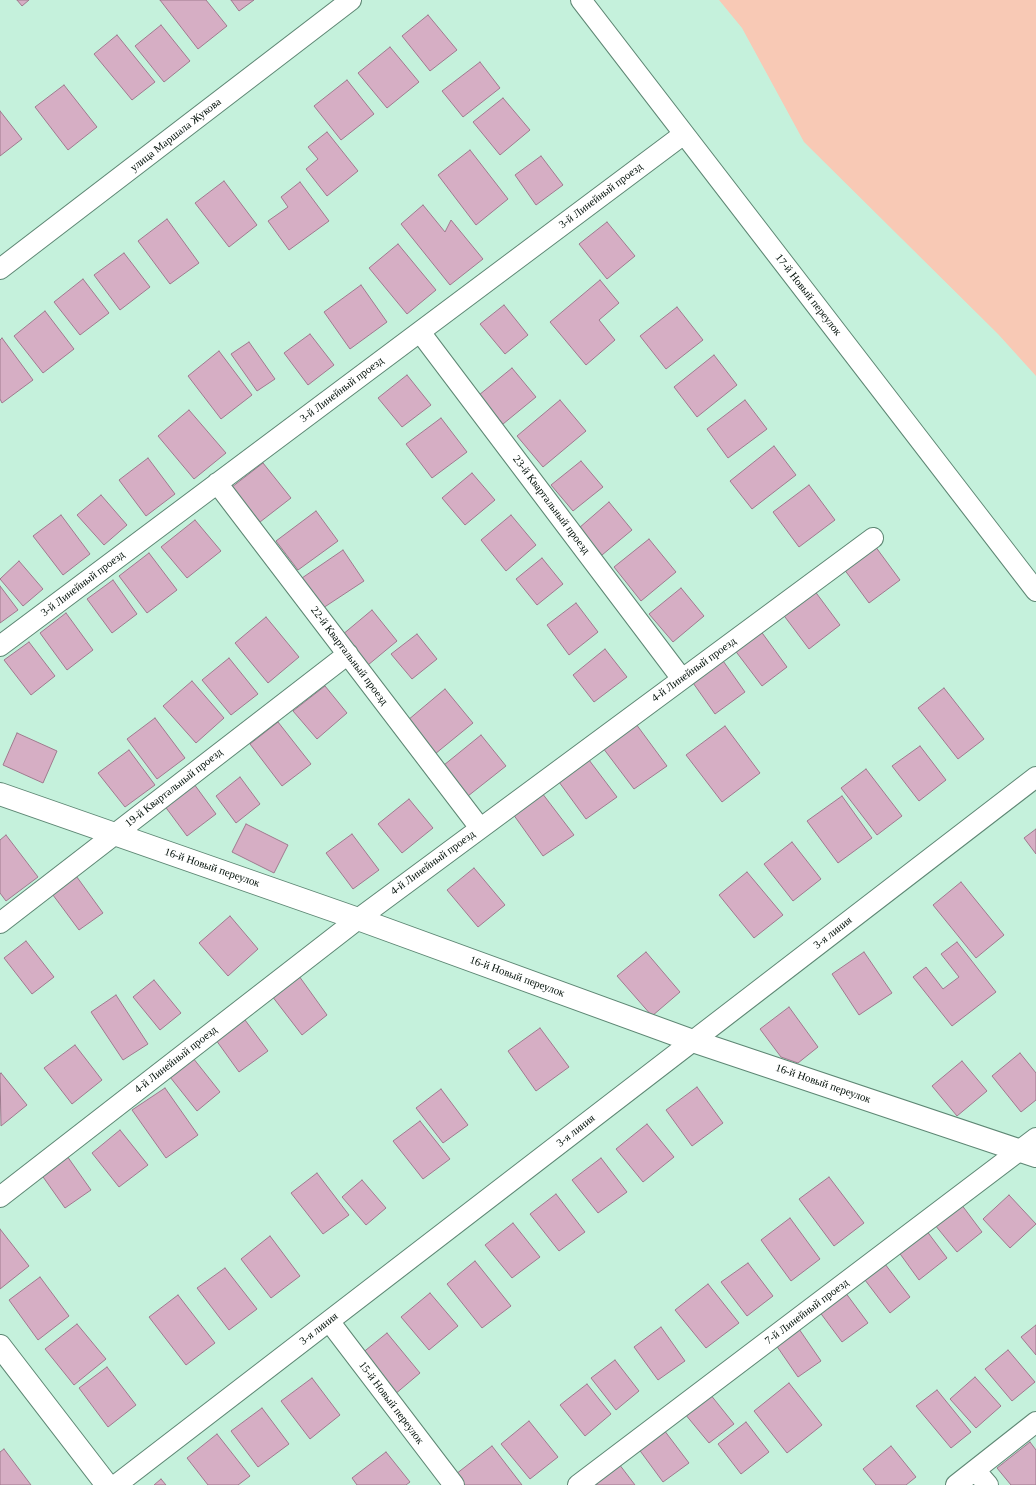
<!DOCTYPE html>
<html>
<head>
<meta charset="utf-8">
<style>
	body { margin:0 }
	canvas { display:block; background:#c5f1dc }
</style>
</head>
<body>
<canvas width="1036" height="1485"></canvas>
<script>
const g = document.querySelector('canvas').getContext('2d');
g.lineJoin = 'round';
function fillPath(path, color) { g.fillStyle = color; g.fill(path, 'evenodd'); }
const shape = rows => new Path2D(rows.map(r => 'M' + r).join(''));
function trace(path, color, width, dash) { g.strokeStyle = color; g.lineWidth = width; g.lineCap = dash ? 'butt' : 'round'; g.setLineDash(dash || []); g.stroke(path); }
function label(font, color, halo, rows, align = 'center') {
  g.font = font + ' "Times New Roman",serif'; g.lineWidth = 3; g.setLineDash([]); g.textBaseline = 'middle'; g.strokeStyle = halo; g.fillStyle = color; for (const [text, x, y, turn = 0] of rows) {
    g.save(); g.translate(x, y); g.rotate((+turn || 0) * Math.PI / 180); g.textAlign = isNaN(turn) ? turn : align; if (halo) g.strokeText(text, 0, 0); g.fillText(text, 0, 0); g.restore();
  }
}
fillPath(shape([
	[719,0,1036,0,1036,376,998,334,804,142,742,28]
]), '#f8c9b5');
const building = shape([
	[17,0,29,0,22,6,17,0],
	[160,0,206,0,227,26,198,49,160,0],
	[231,0,254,0,239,11,231,0],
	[428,15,457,50,430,71,402,36,428,15],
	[161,25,190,61,164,82,135,46,161,25],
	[117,35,155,82,132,100,94,54,117,35],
	[390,47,419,82,387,108,358,73,390,47],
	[480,62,500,88,463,117,442,91,480,62],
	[347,80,374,114,341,140,314,106,347,80],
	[64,85,97,127,68,150,35,107,64,85],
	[503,98,530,130,500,155,473,122,503,98],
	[0,111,22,139,0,156,0,111],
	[327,132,358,171,327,196,306,169,318,159,308,147,327,132],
	[470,150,508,199,476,225,438,175,470,150],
	[541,156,563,185,536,205,515,175,541,156],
	[224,181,257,225,229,247,195,203,224,181],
	[300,182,329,221,289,250,268,221,288,207,281,197,300,182],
	[423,205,445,232,451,220,483,259,450,285,401,224,423,205],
	[167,219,199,263,170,284,138,241,167,219],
	[607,222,635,256,607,279,579,244,607,222],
	[398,244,436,290,407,314,369,268,398,244],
	[124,253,150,287,120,310,94,275,124,253],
	[83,279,109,313,80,335,54,302,83,279],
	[600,280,619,303,599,320,615,340,586,365,550,322,600,280],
	[361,285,387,322,350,349,324,312,361,285],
	[504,305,528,335,505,354,480,324,504,305],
	[677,307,703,340,666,369,640,336,677,307],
	[45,311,74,349,43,373,14,336,45,311],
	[310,334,334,365,308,385,284,353,310,334],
	[2,338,33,380,2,403,0,399,0,340,2,338],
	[249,342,275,379,257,391,231,354,249,342],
	[219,351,252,395,221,419,188,376,219,351],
	[714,355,737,385,697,417,674,387,714,355],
	[512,368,536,397,503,424,479,395,512,368],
	[407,375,431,405,402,427,378,398,407,375],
	[560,400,586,431,543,467,517,436,560,400],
	[745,400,767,429,728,458,707,429,745,400],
	[189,410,226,453,194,479,158,436,189,410],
	[441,418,467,452,432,478,406,444,441,418],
	[774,446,796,475,752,509,730,481,774,446],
	[148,458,175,494,146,516,119,480,148,458],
	[581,461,603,487,573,511,551,485,581,461],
	[263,463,291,498,260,522,232,487,263,463],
	[472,473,495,500,465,525,442,498,472,473],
	[809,485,835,520,799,547,773,512,809,485],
	[101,495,127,525,104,545,77,515,101,495],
	[609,502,632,530,602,555,579,528,609,502],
	[316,511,338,541,298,570,276,541,316,511],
	[61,515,90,554,63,575,33,536,61,515],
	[511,515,536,545,506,571,481,540,511,515],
	[195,520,221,551,187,578,161,547,195,520],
	[649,539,676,572,641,601,614,567,649,539],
	[875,546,900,580,869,603,844,569,875,546],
	[343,550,364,581,323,608,302,578,343,550],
	[149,553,177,590,147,613,119,576,149,553],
	[542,558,563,584,537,605,516,579,542,558],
	[19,561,43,589,23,606,0,579,19,561],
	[113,580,137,614,112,633,87,599,113,580],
	[0,586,18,610,0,623,0,586],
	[681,588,704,616,673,642,649,614,681,588],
	[814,590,840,625,809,649,782,613,814,590],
	[576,603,598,632,569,655,547,625,576,603],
	[372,610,397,641,368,665,342,635,372,610],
	[66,613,93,650,67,670,40,633,66,613],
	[266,617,299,657,268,683,235,643,266,617],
	[760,630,787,667,762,686,734,649,760,630],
	[417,634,437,659,412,679,391,654,417,634],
	[29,642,55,676,31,695,4,660,29,642],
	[605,649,627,677,594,702,573,675,605,649],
	[229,658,258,694,231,715,202,680,229,658],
	[721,658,745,692,715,714,691,680,721,658],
	[192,681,224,718,196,743,163,706,192,681],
	[325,686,347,713,317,739,293,711,325,686],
	[944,688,984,739,958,759,918,708,944,688],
	[445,689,473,723,435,754,408,720,445,689],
	[155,718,185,758,157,779,127,739,155,718],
	[278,722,311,764,282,786,250,744,278,722],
	[636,724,667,766,634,789,603,748,636,724],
	[725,726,760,773,722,802,686,755,725,726],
	[17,733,57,751,43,783,3,765,17,733],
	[481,735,506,766,468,796,444,765,481,735],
	[920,746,946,780,919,801,892,766,920,746],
	[129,750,155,785,125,807,98,773,129,750],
	[589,760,617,797,586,819,559,782,589,760],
	[866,769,902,816,877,835,841,788,866,769],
	[240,777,260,804,236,823,216,796,240,777],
	[194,784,216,814,187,836,164,805,194,784],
	[542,793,574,835,543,856,513,814,542,793],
	[842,796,872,838,838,863,807,821,842,796],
	[409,799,433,828,402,853,378,824,409,799],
	[246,824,288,845,274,873,232,852,246,824],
	[1036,829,1036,854,1024,838,1036,829],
	[352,834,379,870,353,889,326,853,352,834],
	[6,835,38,877,6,901,0,893,0,840,6,835],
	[792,842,821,879,793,901,764,864,792,842],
	[474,868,505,905,478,927,447,890,474,868],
	[747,872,783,915,754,938,719,895,747,872],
	[74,873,103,913,79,930,50,891,74,873],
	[961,882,1004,935,976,958,933,905,961,882],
	[230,916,258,949,228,976,199,943,230,916],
	[26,941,54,977,32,994,4,958,26,941],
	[957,942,996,992,952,1026,913,977,926,967,943,989,959,977,941,954,957,942],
	[646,952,680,992,652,1016,617,976,646,952],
	[864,952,892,993,859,1015,832,974,864,952],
	[299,976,327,1015,302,1035,272,996,299,976],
	[154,980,181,1013,160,1030,133,997,154,980],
	[116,995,148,1044,123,1060,91,1012,116,995],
	[789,1007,818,1047,798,1063,781,1057,760,1029,789,1007],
	[245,1020,268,1051,239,1072,216,1040,245,1020],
	[540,1028,569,1067,536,1091,508,1051,540,1028],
	[75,1045,102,1080,72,1104,44,1068,75,1045],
	[1020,1053,1036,1073,1036,1100,1021,1112,992,1076,1020,1053],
	[193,1058,220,1092,197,1111,170,1077,193,1058],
	[962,1061,987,1091,957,1116,932,1086,962,1061],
	[1,1073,27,1105,1,1126,0,1074,1,1073],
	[697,1087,723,1123,692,1146,666,1110,697,1087],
	[165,1088,198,1135,166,1158,132,1110,165,1088],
	[441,1089,468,1125,443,1143,416,1108,441,1089],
	[420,1121,450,1159,423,1179,393,1141,420,1121],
	[647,1124,674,1157,643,1182,616,1149,647,1124],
	[120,1130,148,1165,119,1187,92,1153,120,1130],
	[67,1156,91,1190,65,1208,41,1174,67,1156],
	[601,1158,627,1192,598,1213,572,1180,601,1158],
	[317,1173,349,1215,323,1234,291,1193,317,1173],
	[829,1177,864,1223,834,1246,799,1199,829,1177],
	[362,1180,386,1208,366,1225,342,1197,362,1180],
	[556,1194,585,1232,559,1251,530,1214,556,1194],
	[1009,1195,1036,1224,1010,1248,983,1219,1009,1195],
	[961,1204,982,1232,957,1252,935,1225,961,1204],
	[790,1218,820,1259,791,1281,761,1240,790,1218],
	[513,1223,540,1257,512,1278,485,1245,513,1223],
	[0,1229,29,1266,0,1289,0,1229],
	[926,1230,947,1258,919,1280,898,1251,926,1230],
	[270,1236,300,1276,271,1298,241,1259,270,1236],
	[475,1261,511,1306,482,1328,447,1284,475,1261],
	[748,1263,773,1296,747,1316,721,1282,748,1263],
	[885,1264,910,1297,890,1313,865,1280,885,1264],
	[225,1268,257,1309,229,1330,197,1288,225,1268],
	[40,1277,69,1316,38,1340,9,1300,40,1277],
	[708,1284,739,1323,706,1348,675,1310,708,1284],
	[845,1292,868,1323,842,1342,819,1311,845,1292],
	[430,1293,458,1326,429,1350,401,1317,430,1293],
	[178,1295,215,1343,186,1365,149,1317,178,1295],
	[77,1324,106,1359,74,1385,45,1349,77,1324],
	[1036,1325,1036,1355,1021,1337,1036,1325],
	[661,1327,685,1361,658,1380,634,1347,661,1327],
	[799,1329,821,1361,798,1377,776,1345,799,1329],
	[387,1333,420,1373,394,1395,361,1354,387,1333],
	[1008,1350,1035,1382,1012,1401,985,1369,1008,1350],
	[615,1360,639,1391,616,1410,591,1378,615,1360],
	[107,1367,136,1405,108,1427,79,1388,107,1367],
	[975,1377,1001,1406,976,1428,950,1399,975,1377],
	[312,1378,340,1415,310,1439,281,1401,312,1378],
	[789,1383,822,1425,787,1453,754,1411,789,1383],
	[587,1384,611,1414,585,1436,560,1405,587,1384],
	[937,1390,971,1432,951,1448,916,1406,937,1390],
	[710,1394,734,1424,709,1443,685,1414,710,1394],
	[262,1408,289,1444,258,1467,231,1431,262,1408],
	[529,1421,558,1457,530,1479,501,1444,529,1421],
	[746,1422,769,1452,741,1474,718,1444,746,1422],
	[664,1430,689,1463,663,1482,638,1448,664,1430],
	[217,1434,250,1476,238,1485,208,1485,187,1458,217,1434],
	[1030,1442,1036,1450,1036,1485,1011,1485,997,1468,1030,1442],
	[492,1446,522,1485,464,1485,456,1474,492,1446],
	[891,1446,916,1477,906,1485,876,1485,863,1469,891,1446],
	[4,1449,31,1485,0,1485,0,1452,4,1449],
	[386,1452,410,1482,406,1485,357,1485,352,1478,386,1452],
	[619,1464,635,1485,597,1485,595,1482,619,1464],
	[161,1479,166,1485,154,1485,161,1479]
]);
fillPath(building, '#d6aec4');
trace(building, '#9f7a8e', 1);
const minor = shape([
	[581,0,1036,591],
	[0,269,351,0],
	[420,332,682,679],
	[217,483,480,828],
	[0,646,684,134],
	[0,923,348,654],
	[0,1197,358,919,873,538],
	[329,1321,454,1485],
	[975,1470,988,1485],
	[116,1485,1036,777],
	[578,1485,1036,1138],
	[956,1485,1036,1422]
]);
const tertiary = shape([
	[0,794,358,919,693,1041,1036,1156],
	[0,1346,107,1485]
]);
trace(minor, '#5e8774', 22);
trace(tertiary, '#5e8774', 24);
trace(minor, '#fff', 20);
trace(tertiary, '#fff', 22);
label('11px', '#03110a', '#fff', [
	["улица Маршала Жукова",176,135,-38],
	["3-й Линейный проезд",601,196,-37],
	["17-й Новый переулок",808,295,52],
	["3-й Линейный проезд",342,390,-37],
	["23-й Квартальный проезд",551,505,53],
	["3-й Линейный проезд",83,584,-37],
	["22-й Квартальный проезд",349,656,53],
	["4-й Линейный проезд",694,670,-36],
	["19-й Квартальный проезд",174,788,-38],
	["4-й Линейный проезд",433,863,-36],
	["16-й Новый переулок",212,868,19],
	["3-я линия",833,933,-38],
	["16-й Новый переулок",517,977,20],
	["4-й Линейный проезд",176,1060,-38],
	["16-й Новый переулок",823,1084,19],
	["3-я линия",576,1131,-38],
	["7-й Линейный проезд",807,1312,-37],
	["3-я линия",319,1329,-38],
	["15-й Новый переулок",391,1403,53]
]);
</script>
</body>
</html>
